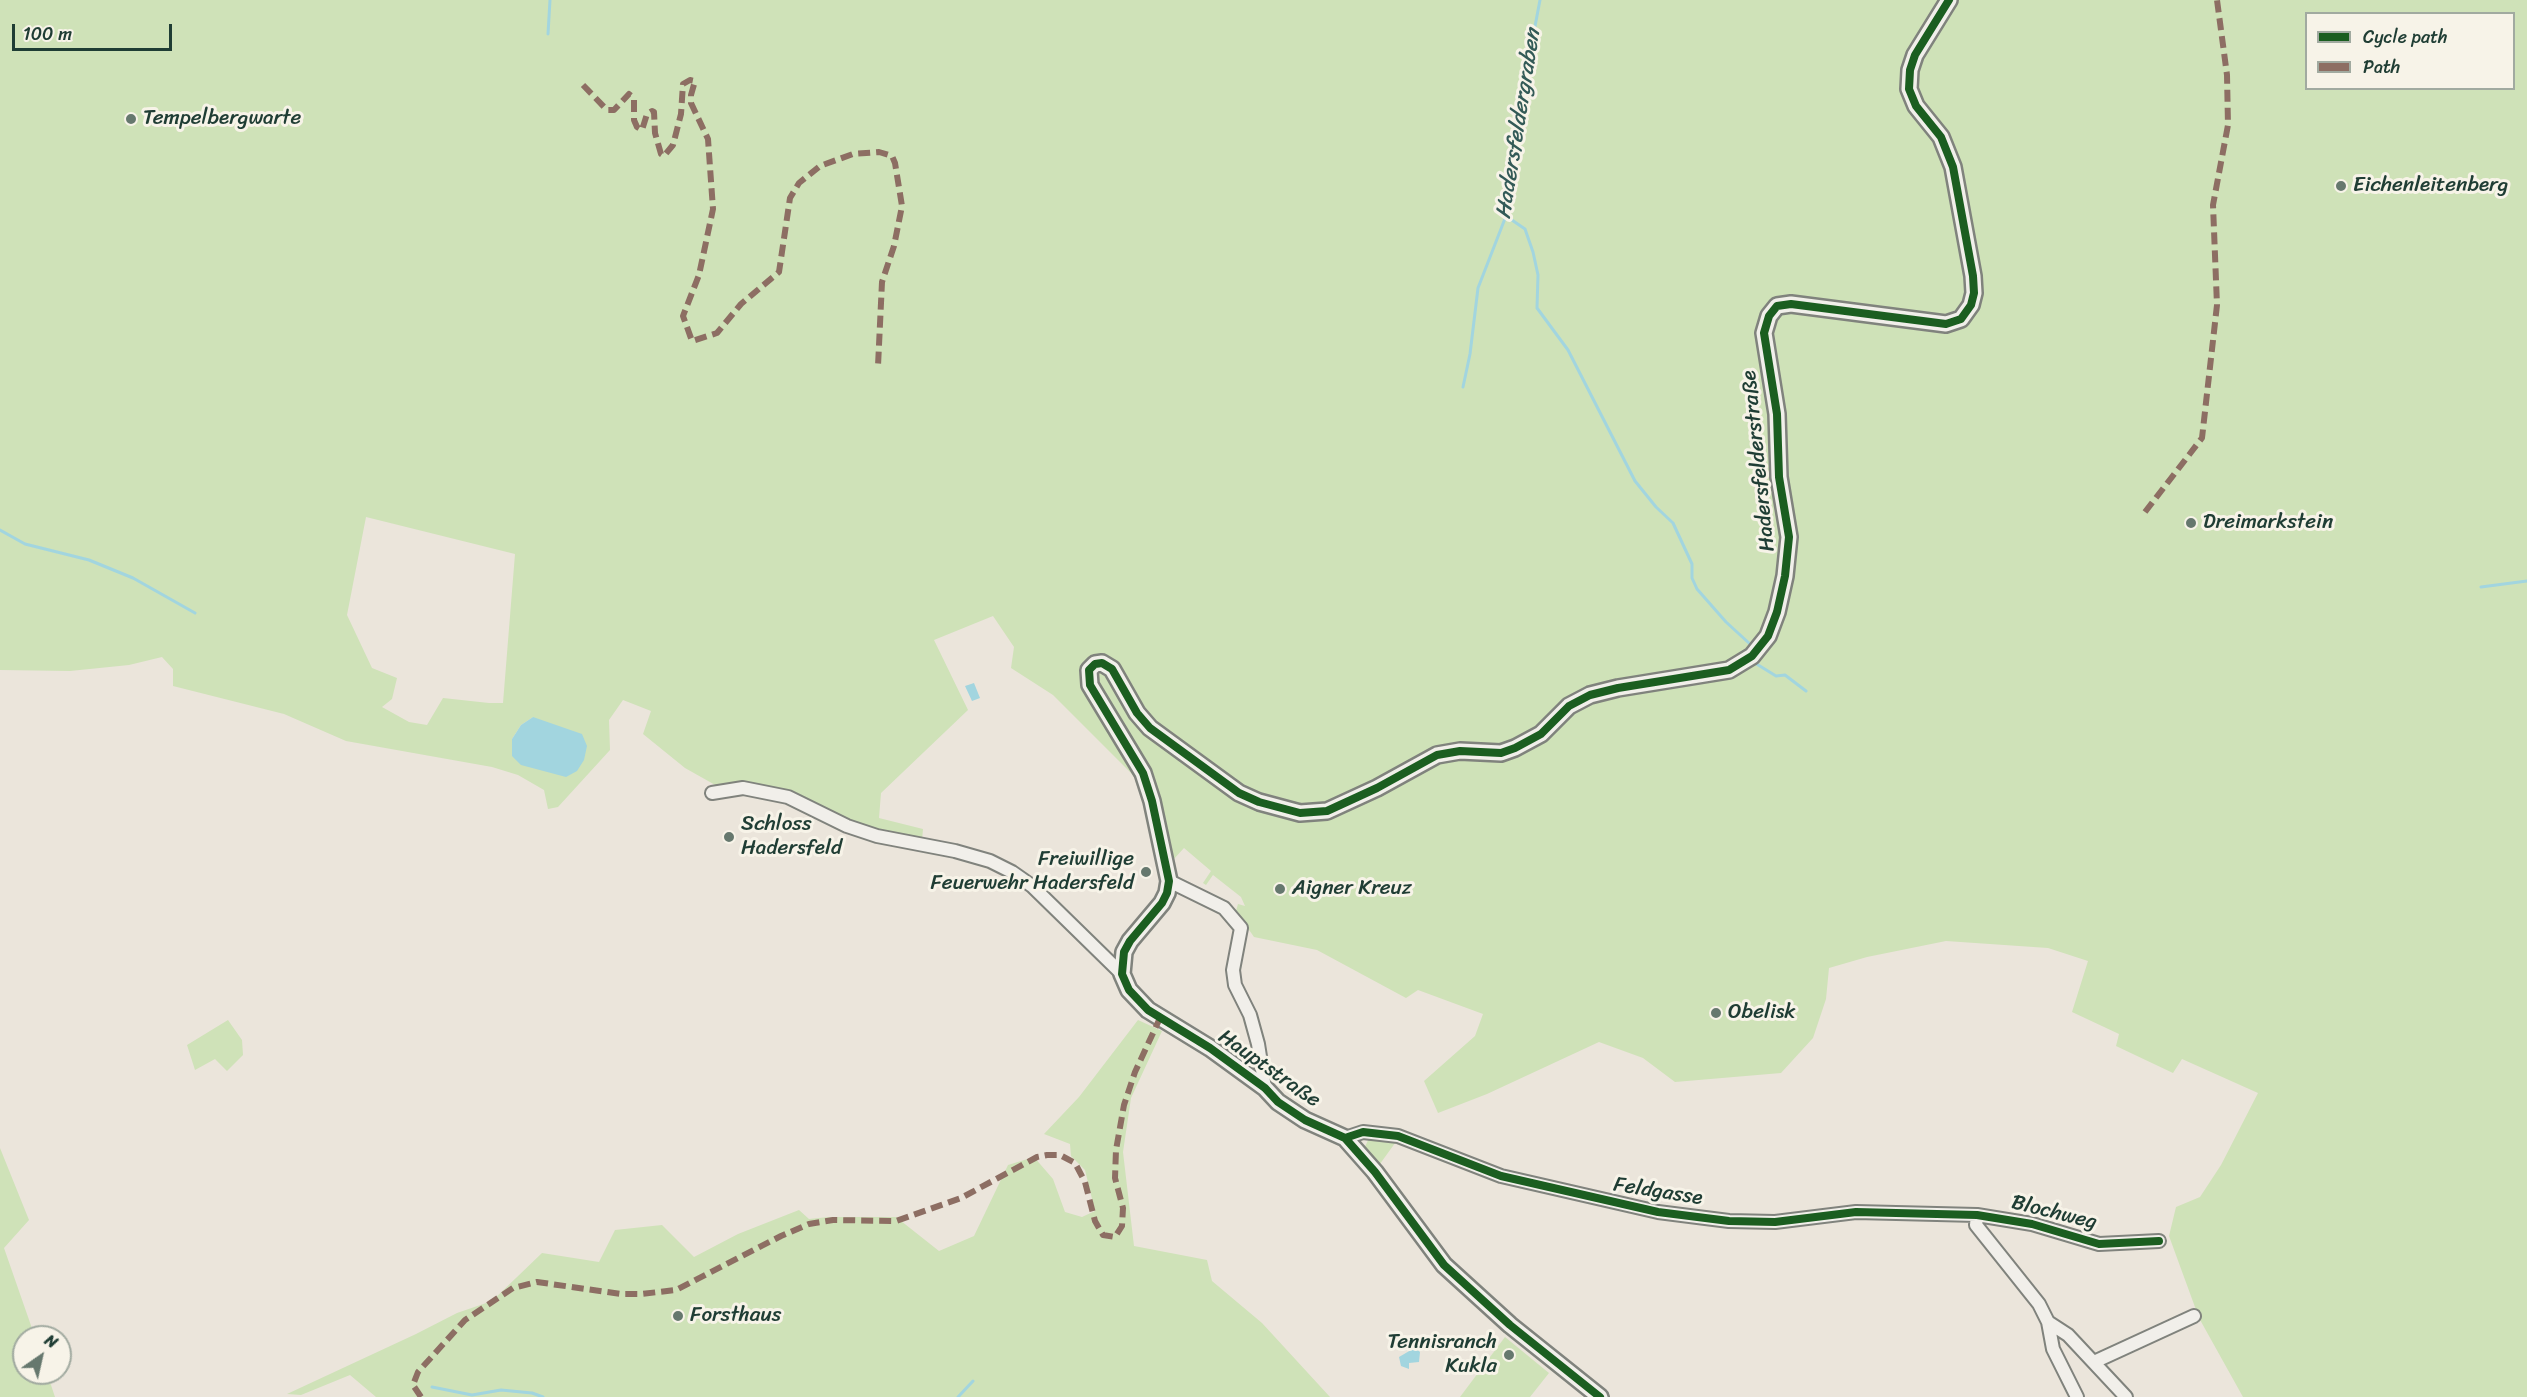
<!DOCTYPE html>
<html>
<head>
<meta charset="utf-8">
<style>
	body { margin:0 }
	#map { position:relative; width:2527px; height:1397px; overflow:hidden; background:#ebe5db; font-family:Sriracha,sans-serif }
	canvas { display:block }
	.legend { position:absolute; left:2305px; top:12px; width:210px; height:78px; box-sizing:border-box; background:#f7f3e8; border:2px solid #a1aaa0; margin:0; padding:8px 10px; list-style:none; font-size:18px; color:#1f3d34 }
	.legend li { display:flex; align-items:center; gap:12px; height:30px }
	.legend b { width:30px; border:2px solid #a1aaa0 }
	.north { position:absolute; left:12px; top:1325px; width:60px; height:60px; box-sizing:border-box; background:#f7f3e8; border:2px solid #a1aaa0; border-radius:50%; rotate:34deg; font-size:16px; font-weight:700; line-height:24px; text-align:center; color:#1f3d34 }
	.north::after { content:''; display:block; margin:auto; width:21px; height:27px; background:#66786e; clip-path:polygon(50% 0,100% 100%,50% 72%,0 100%) }
	.scale { position:absolute; left:12px; top:24px; width:160px; height:27px; box-sizing:border-box; border:3px solid #1f3d34; border-top:0; padding-left:8px; font-size:18px; line-height:21px; white-space:nowrap; color:#1f3d34; -webkit-text-stroke:4px #f7f3e8; paint-order:stroke }
</style>
</head>
<body>
<div id="map">
<canvas width="2527" height="1397"></canvas>
<ul class="legend">
<li><b style="height:8px;background:#1b5e20"></b>Cycle path</li>
<li><b style="height:8px;background:#8d6e63"></b>Path</li>
</ul>
<div class="north">N</div>
<div class="scale">100 m</div>
</div>
<script>
const g = document.querySelector('canvas').getContext('2d');
g.lineJoin = 'round';
function fillPath(path, color) { g.fillStyle = color; g.fill(path, 'evenodd'); }
const shape = rows => new Path2D(rows.map(r => 'M' + r).join(''));
function trace(path, color, width, dash) { g.strokeStyle = color; g.lineWidth = width; g.lineCap = dash ? 'butt' : 'round'; g.setLineDash(dash || []); g.stroke(path); }
function label(font, color, halo, rows, align = 'center') {
  g.font = font + ' Sriracha,sans-serif'; g.lineWidth = 6; g.setLineDash([]); g.textBaseline = 'middle'; g.strokeStyle = halo; g.fillStyle = color; for (const [text, x, y, turn = 0] of rows) {
    g.save(); g.translate(x, y); g.rotate((+turn || 0) * Math.PI / 180); g.textAlign = isNaN(turn) ? turn : align; if (halo) g.strokeText(text, 0, 0); g.fillText(text, 0, 0); g.restore();
  }
}
fillPath(shape([
	[0,0,2527,0,2527,1397,2243,1397,2199,1318,2169,1236,2176,1207,2200,1197,2221,1165,2258,1093,2182,1059,2173,1073,2116,1046,2119,1034,2072,1012,2088,961,2048,948,1946,941,1867,957,1829,968,1826,999,1813,1038,1781,1073,1675,1082,1643,1058,1599,1042,1487,1094,1438,1113,1424,1081,1475,1036,1483,1014,1418,990,1406,998,1317,950,1254,937,1236,911,1238,904,1245,906,1241,897,1213,875,1206,885,1203,883,1211,871,1184,848,1173,860,1160,800,1152,802,1131,773,1053,695,1011,668,1014,647,993,616,934,640,968,710,881,793,879,818,923,829,922,840,851,822,804,801,748,781,717,786,685,768,643,734,651,711,623,700,609,720,610,750,558,807,548,809,544,790,518,775,492,767,346,741,284,714,173,686,173,669,162,657,129,665,70,671,0,670],
	[2306,14,2514,14,2514,88,2306,88],
	[366,517,515,554,503,703,489,703,443,698,427,725,409,722,382,707,392,699,397,678,372,668,347,615],
	[533,717,512,756,512,739,521,725],
	[228,1020,242,1040,243,1055,227,1071,215,1059,195,1070,187,1045],
	[1138,1020,1162,1031,1131,1098,1123,1152,1134,1246,1207,1260,1212,1281,1262,1323,1330,1397,376,1397,350,1375,301,1395,287,1394,416,1334,457,1313,492,1301,542,1253,599,1262,615,1230,662,1225,694,1257,738,1234,799,1210,809,1219,829,1217,896,1217,939,1251,974,1236,1008,1165,1034,1157,1053,1179,1065,1212,1082,1217,1095,1211,1085,1170,1071,1156,1070,1144,1044,1134,1079,1097],
	[1370,1136,1398,1139,1377,1168,1363,1151],
	[0,1148,29,1220,4,1248,35,1337,24,1337,24,1373,47,1373,55,1397,0,1397],
	[1505,1337,1549,1373,1530,1397,1460,1397]
]), '#cfe2b8');
fillPath(shape([
	[974,683,980,698,972,701,965,686],
	[533,717,582,734,587,746,584,760,577,771,566,777,521,765,512,756,512,739,521,725],
	[1417,1349,1420,1352,1419,1362,1409,1363,1409,1369,1401,1366,1399,1357,1411,1350]
]), '#a2d5df');
trace(shape([
	[548,34,550,0],
	[1506,216,1525,229,1533,252,1538,275,1537,308,1568,350,1635,481,1656,507,1673,523,1692,564,1692,578,1697,589,1726,622,1750,644],
	[1463,387,1470,354,1478,288,1506,216,1510,158,1540,0],
	[0,530,25,544,89,560,133,578,195,613],
	[2481,587,2527,581],
	[1755,663,1776,676,1785,675,1806,691],
	[432,1387,472,1395,501,1390,532,1393,543,1397],
	[958,1397,973,1381]
]), '#a2d5df', 3);
const minor = shape([
	[712,793,743,788,788,797,847,826,877,836,955,851,990,861,1012,872,1032,886,1122,974],
	[1169,881,1224,908,1241,928,1233,970,1235,985,1250,1015,1258,1044,1265,1088],
	[1345,1138,1363,1132,1398,1136,1501,1176,1658,1212,1729,1221,1775,1222,1856,1212,1977,1215,2032,1224,2099,1244,2159,1241],
	[1977,1215,1976,1225,2039,1304,2048,1322,2053,1349,2077,1397],
	[2048,1322,2068,1335,2126,1397],
	[2094,1362,2194,1316]
]);
const tertiary = shape([
	[1600,1397,1510,1325,1444,1265,1375,1172,1345,1138,1305,1120,1278,1102,1265,1088,1210,1048,1148,1010,1129,990,1122,974,1124,952,1130,941,1162,903,1167,893,1169,881,1152,801,1143,773,1090,685,1089,670,1095,664,1102,663,1112,669,1137,713,1150,728,1239,793,1259,802,1300,813,1327,811,1377,788,1437,755,1460,751,1501,753,1515,748,1541,734,1569,706,1590,695,1618,688,1729,670,1752,656,1768,636,1777,612,1785,576,1789,537,1779,477,1777,414,1764,333,1769,316,1777,306,1791,304,1946,324,1961,319,1971,305,1974,293,1973,276,1953,167,1941,137,1916,106,1909,89,1910,70,1915,55,1949,0]
]);
trace(minor, '#80837d', 16);
trace(tertiary, '#80837d', 20);
trace(minor, '#f1efea', 12);
trace(tertiary, '#f1efea', 15);
trace(shape([
	[583,85,607,110,614,110,629,94,634,98,634,120,637,127,642,130,647,114,652,111,654,112,655,133,661,154,664,156,673,145,681,114,683,84,690,80,695,81,691,95,691,103,708,139,713,209,699,275,683,316,692,341,717,333,741,304,779,272,790,198,799,183,820,166,853,154,879,152,892,156,895,163,902,206,894,246,882,282,878,366],
	[2145,512,2202,438,2217,305,2213,205,2228,125,2227,75,2217,0],
	[421,1397,413,1385,418,1372,465,1320,513,1288,537,1282,621,1294,641,1294,676,1290,781,1236,809,1224,833,1220,896,1221,961,1198,1037,1157,1047,1155,1060,1155,1075,1163,1085,1182,1095,1221,1103,1235,1115,1237,1122,1226,1123,1208,1115,1178,1116,1150,1124,1105,1135,1072,1160,1018]
]), '#8d6e63', 6, [12, 6]);
trace(shape([
	[1345,1138,1363,1132,1398,1136,1501,1176,1658,1212,1729,1221,1775,1222,1856,1212,1977,1215,2032,1224,2099,1244,2159,1241],
	[1600,1397,1510,1325,1444,1265,1375,1172,1345,1138,1305,1120,1278,1102,1265,1088,1210,1048,1148,1010,1129,990,1122,974,1124,952,1130,941,1162,903,1167,893,1169,881,1152,801,1143,773,1090,685,1089,670,1095,664,1102,663,1112,669,1137,713,1150,728,1239,793,1259,802,1300,813,1327,811,1377,788,1437,755,1460,751,1501,753,1515,748,1541,734,1569,706,1590,695,1618,688,1729,670,1752,656,1768,636,1777,612,1785,576,1789,537,1779,477,1777,414,1764,333,1769,316,1777,306,1791,304,1946,324,1961,319,1971,305,1974,293,1973,276,1953,167,1941,137,1916,106,1909,89,1910,70,1915,55,1949,0]
]), '#1b5e20', 8);
for (const [x, y, r, color] of [
	[131,119,6,"#66786e"],
	[2341,186,6,"#66786e"],
	[2191,523,6,"#66786e"],
	[729,837,6,"#66786e"],
	[1146,872,6,"#66786e"],
	[1280,889,6,"#66786e"],
	[1716,1013,6,"#66786e"],
	[678,1316,6,"#66786e"],
	[1509,1355,6,"#66786e"]
]) { const dot = new Path2D(); dot.arc(x, y, r, 0, 2 * Math.PI); g.fillStyle = color; g.fill(dot); trace(dot, '#f7f3e8', 2); }
label('21px', '#1f3d34', '#f7f3e8', [
	["Tempelbergwarte",143,119],
	["Eichenleitenberg",2353,186],
	["Dreimarkstein",2203,523],
	["Schloss",741,825],
	["Hadersfeld",741,849],
	["Freiwillige",1134,860,"right"],
	["Feuerwehr Hadersfeld",1134,884,"right"],
	["Aigner Kreuz",1292,889],
	["Obelisk",1728,1013],
	["Forsthaus",690,1316],
	["Tennisranch",1497,1343,"right"],
	["Kukla",1497,1367,"right"]
], 'left');
label('21px', '#1f3d34', '#f7f3e8', [
	["Hadersfelderstraße",1759,461,-96],
	["Hauptstraße",1269,1069,35],
	["Feldgasse",1658,1192,9],
	["Blochweg",2054,1213,14]
]);
label('italic 22px', '#335a57', '#f7f3e8', [
	["Hadersfeldergraben",1519,124,-81]
]);
</script>
</body>
</html>
